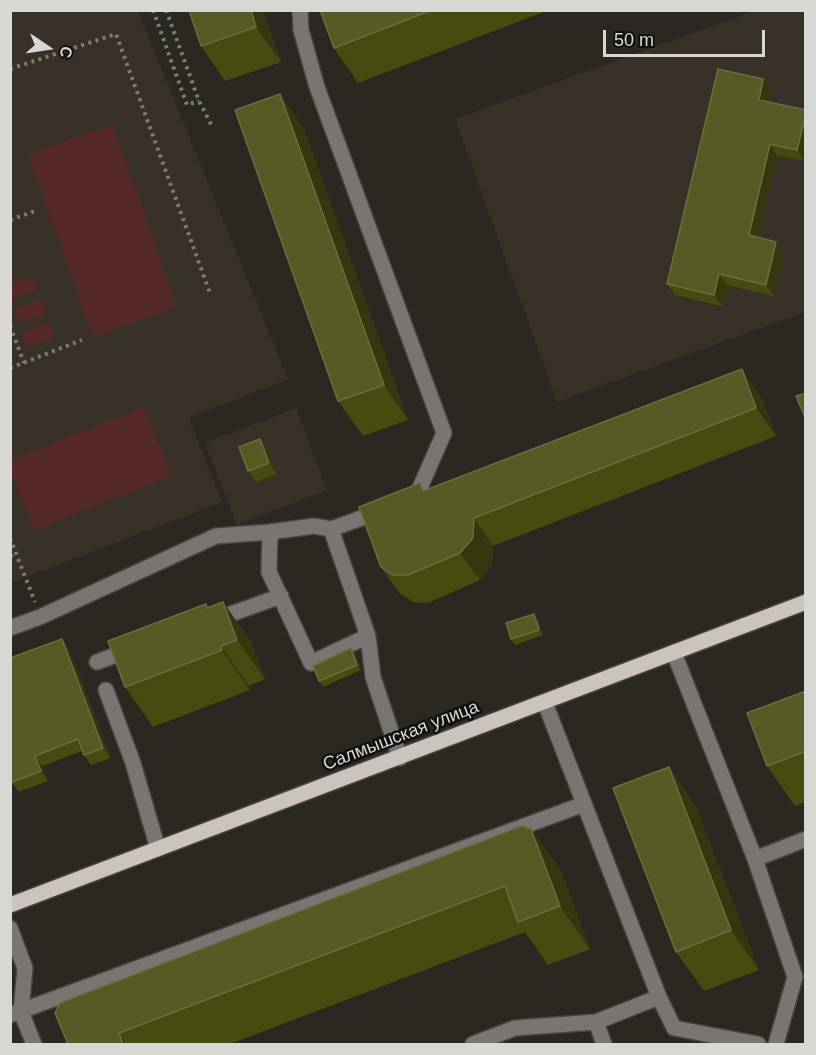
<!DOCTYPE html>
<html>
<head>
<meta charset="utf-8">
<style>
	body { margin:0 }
	#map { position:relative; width:816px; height:1055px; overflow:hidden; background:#2b2822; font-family:Helvetica,sans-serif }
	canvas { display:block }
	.frame { position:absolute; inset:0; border:12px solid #d9d7d3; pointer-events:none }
	.north { position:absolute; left:18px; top:18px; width:60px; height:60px; -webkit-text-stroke:4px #13110f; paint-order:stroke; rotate:103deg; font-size:16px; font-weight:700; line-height:24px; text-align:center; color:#d9d7d3 }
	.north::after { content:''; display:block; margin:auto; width:21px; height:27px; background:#d9d7d3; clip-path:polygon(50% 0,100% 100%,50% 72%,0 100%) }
	.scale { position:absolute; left:603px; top:30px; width:162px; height:27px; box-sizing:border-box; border:3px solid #d9d7d3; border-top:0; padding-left:8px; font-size:18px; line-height:21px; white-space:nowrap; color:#d9d7d3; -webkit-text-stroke:4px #13110f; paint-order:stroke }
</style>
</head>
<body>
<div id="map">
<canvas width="816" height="1055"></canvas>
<div class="frame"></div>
<div class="north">С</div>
<div class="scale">50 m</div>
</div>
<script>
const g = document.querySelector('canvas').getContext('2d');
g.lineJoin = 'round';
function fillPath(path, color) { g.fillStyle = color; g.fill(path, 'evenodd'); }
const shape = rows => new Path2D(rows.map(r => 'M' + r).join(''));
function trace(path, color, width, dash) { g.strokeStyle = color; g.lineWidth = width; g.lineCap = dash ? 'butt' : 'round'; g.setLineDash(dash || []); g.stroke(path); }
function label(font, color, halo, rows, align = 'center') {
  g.font = font + ' Helvetica,sans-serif'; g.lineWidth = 5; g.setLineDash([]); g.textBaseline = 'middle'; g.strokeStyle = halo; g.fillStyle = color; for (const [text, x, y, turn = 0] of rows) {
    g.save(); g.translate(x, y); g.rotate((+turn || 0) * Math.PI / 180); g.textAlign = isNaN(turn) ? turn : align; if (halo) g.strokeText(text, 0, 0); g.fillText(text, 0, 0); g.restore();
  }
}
fillPath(shape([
	[11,11,138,11,288,379,189,418,222,502,11,583],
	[754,11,804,11,806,14,805,312,557,402,455,119],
	[296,408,327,490,237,525,205,443]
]), '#373127');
fillPath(shape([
	[113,124,177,307,93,337,28,154],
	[33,276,38,290,11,300,11,284],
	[41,299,47,313,18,324,13,309],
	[50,322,55,337,26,348,21,333],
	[144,407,172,476,34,530,11,470,11,460]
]), '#562929');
const minor = shape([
	[300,10,301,30,317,87,444,433,415,499,412,500],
	[331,529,368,636,373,677,400,758],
	[214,620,281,596],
	[10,628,40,617,216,536,270,532],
	[368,636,311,663,269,572,270,532,314,526,331,529,381,511],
	[674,653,755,859,806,839],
	[97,662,132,649],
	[106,690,133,763,158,849],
	[545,703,659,997,674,1028,758,1044],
	[755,859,795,977,776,1044],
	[10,928,25,968,21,1012,34,1044],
	[10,1015,584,804],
	[596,1022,604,1044],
	[473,1044,515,1028,596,1022,659,997]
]);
const major = shape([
	[10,905,806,602]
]);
trace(minor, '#47443e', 18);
trace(major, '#47443e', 18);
trace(shape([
	[153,10,187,105,199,101],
	[166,10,199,101,213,128],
	[10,69,116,34,210,293],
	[10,220,35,211],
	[10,326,24,363],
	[10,368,82,340],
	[10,538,35,602],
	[10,556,16,554]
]), '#7d7b76', 4, [3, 4.5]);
trace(minor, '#797573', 15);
trace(major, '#cac3be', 15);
fillPath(shape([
	[189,10,263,10,281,62,225,81,201,46],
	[320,10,549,10,358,83,334,48],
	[771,90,768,102,806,110,806,156,804,161,777,155,758,237,784,252,774,296,727,285,722,306,675,295,667,284],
	[304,129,408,420,363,436,338,401],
	[761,397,776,436,493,546,492,565,480,580,428,603,413,602,400,594,381,567,425,490],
	[260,439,268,450,277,474,256,482,248,471],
	[223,602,251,642,265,679,249,686,250,690,153,727,125,687],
	[538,619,543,635,515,645,511,639],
	[62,639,69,649,111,758,91,765,84,755,82,751,42,766,48,781,19,792,13,784,10,785,10,658],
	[355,653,361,670,323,687,319,681],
	[806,691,806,802,795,806,767,766],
	[669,767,696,807,759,970,704,991,676,952],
	[531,829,561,871,590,949,548,965,525,932,230,1044,68,1044]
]), '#464c0f');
fillPath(shape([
	[251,10,263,10,281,62,256,27],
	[763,79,771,90,766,110,759,100],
	[280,94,304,129,408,420,384,385],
	[806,113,806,156,804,161,797,150],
	[770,144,777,155,756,246,749,235],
	[776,242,784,252,774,296,766,285],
	[719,274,727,285,722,306,714,295],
	[742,369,761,397,776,436,756,408],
	[260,439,268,450,277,474,269,463],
	[474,518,493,546,492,565,480,580,460,553],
	[223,602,251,642,265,679,237,640],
	[534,614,538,619,543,635,539,630],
	[62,639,69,649,111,758,103,748],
	[221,646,249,686,250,690,222,650],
	[351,648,355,653,361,670,357,665],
	[35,756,42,766,48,781,41,771],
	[669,767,696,807,759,970,731,930],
	[531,829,561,871,590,949,560,906],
	[119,1033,127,1044,123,1044]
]), '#35370e');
const building = shape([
	[189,10,251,10,256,27,201,46,189,10],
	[320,10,432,10,334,48,320,10],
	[718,69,763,79,759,100,806,110,806,113,797,150,770,144,749,235,776,242,766,285,719,274,714,295,667,284,718,69],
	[280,94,384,385,338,401,235,110,280,94],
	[742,369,756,408,474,518,473,538,460,553,408,575,393,575,381,567,359,507,420,483,423,491,742,369],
	[806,393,806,420,796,396,806,393],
	[260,439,269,463,248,471,239,447,260,439],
	[223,602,237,640,221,646,222,650,125,687,108,641,206,604,207,608,223,602],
	[534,614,539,630,511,639,506,623,534,614],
	[62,639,103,748,84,755,78,739,35,756,41,771,12,782,10,779,10,658,62,639],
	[351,648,357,665,319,681,313,666,351,648],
	[806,691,806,751,767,766,747,713,806,691],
	[669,767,731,930,676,952,613,788,669,767],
	[522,826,531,829,560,906,518,922,505,886,119,1033,123,1044,68,1044,55,1013,60,1003,522,826]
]);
fillPath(building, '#565a24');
trace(building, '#6a6e3f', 1.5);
label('18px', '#d9d7d3', '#13110f', [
	["Салмышская улица",401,736,-21]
]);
</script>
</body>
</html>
